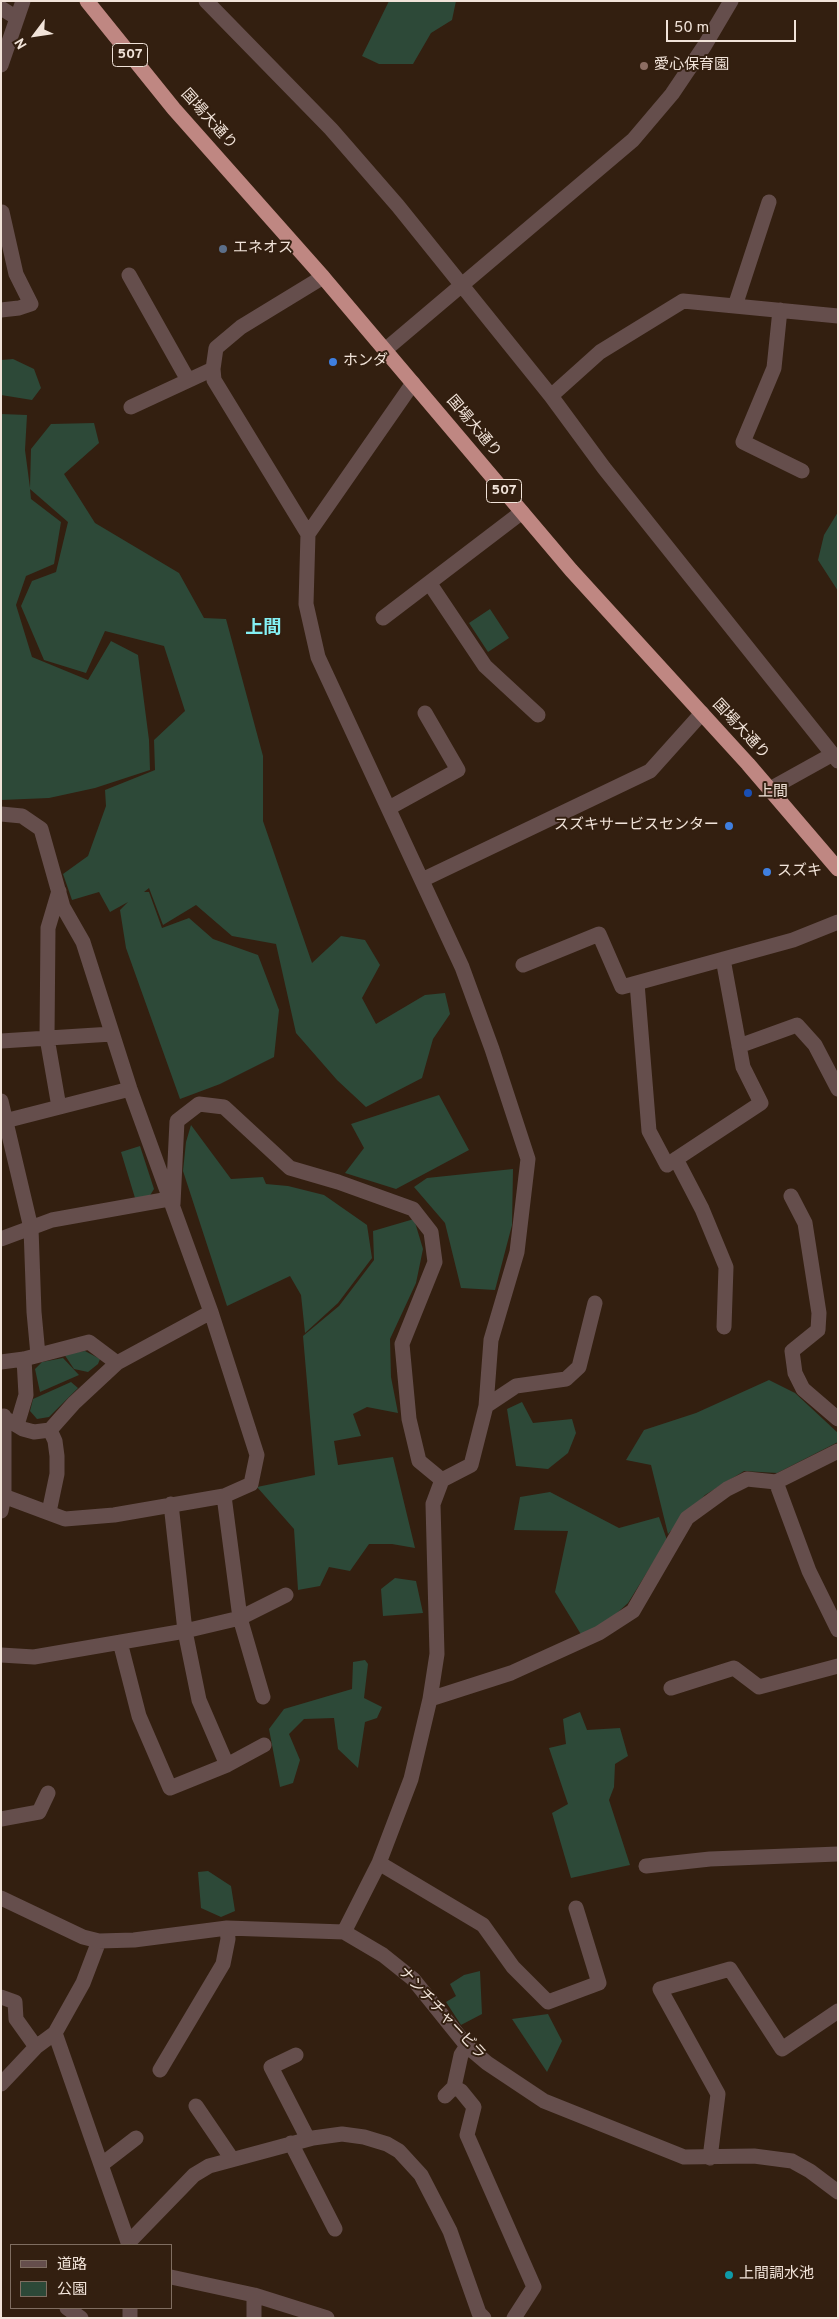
<!DOCTYPE html>
<html>
<head>
<meta charset="utf-8">
<style>
	body { margin:0 }
	#map { position:relative; width:839px; height:2319px; overflow:hidden; background:#331f10; font-family:Overpass,"Noto Sans JP",sans-serif }
	canvas { display:block }
	.frame { position:absolute; inset:0; border:2px solid #f1e3d9; pointer-events:none }
	.legend { position:absolute; left:10px; top:2244px; width:162px; height:65px; box-sizing:border-box; background:#331f10; border:1px solid #7f6d60; margin:0; padding:6px 9px; list-style:none; font-size:15px; color:#f1e3d9 }
	.legend li { display:flex; align-items:center; gap:10px; height:25px }
	.legend b { width:25px; border:1px solid #7f6d60 }
	.north { position:absolute; left:10px; top:10px; width:50px; height:50px; -webkit-text-stroke:4px #331f10; paint-order:stroke; rotate:239deg; font-size:14px; font-weight:700; line-height:20px; text-align:center; color:#f1e3d9 }
	.north::after { content:''; display:block; margin:auto; width:18px; height:22px; background:#f1e3d9; clip-path:polygon(50% 0,100% 100%,50% 72%,0 100%) }
	.scale { position:absolute; left:666px; top:20px; width:130px; height:22px; box-sizing:border-box; border:2px solid #f1e3d9; border-top:0; padding-left:6px; font-size:15px; line-height:18px; white-space:nowrap; color:#f1e3d9; -webkit-text-stroke:4px #331f10; paint-order:stroke }
</style>
</head>
<body>
<div id="map">
<canvas width="839" height="2319"></canvas>
<div class="frame"></div>
<ul class="legend">
<li><b style="height:6px;background:#654e4c"></b>道路</li>
<li><b style="height:14px;background:#2d4938"></b>公園</li>
</ul>
<div class="north">N</div>
<div class="scale">50 m</div>
</div>
<script>
const g = document.querySelector('canvas').getContext('2d');
g.lineJoin = 'round';
function fillPath(path, color) { g.fillStyle = color; g.fill(path, 'evenodd'); }
const shape = rows => new Path2D(rows.map(r => 'M' + r).join(''));
function trace(path, color, width, dash) { g.strokeStyle = color; g.lineWidth = width; g.lineCap = dash ? 'butt' : 'round'; g.setLineDash(dash || []); g.stroke(path); }
function label(font, color, halo, rows, align = 'center') {
  g.font = font + ' Overpass,"Noto Sans JP",sans-serif'; g.lineWidth = 4; g.setLineDash([]); g.textBaseline = 'middle'; g.strokeStyle = halo; g.fillStyle = color; for (const [text, x, y, turn = 0] of rows) {
    g.save(); g.translate(x, y); g.rotate((+turn || 0) * Math.PI / 180); g.textAlign = isNaN(turn) ? turn : align; if (halo) g.strokeText(text, 0, 0); g.fillText(text, 0, 0); g.restore();
  }
}
fillPath(shape([
	[389,1,456,1,452,20,431,33,413,64,379,64,362,56],
	[13,359,34,369,41,388,32,400,1,395,1,360],
	[1,414,27,415,25,450,30,488,31,449,51,424,94,423,99,443,64,474,95,523,179,573,204,618,226,619,263,756,263,821,312,963,341,936,365,940,380,965,362,998,376,1024,425,995,445,993,450,1014,433,1039,422,1078,366,1107,337,1080,296,1033,276,944,232,936,196,905,163,925,149,888,144,892,149,892,162,928,189,918,213,939,258,955,279,1010,274,1057,220,1084,180,1099,126,948,120,910,128,902,110,912,99,892,72,900,63,874,88,856,106,806,105,790,155,770,154,740,185,711,164,646,105,631,86,673,44,660,21,606,32,581,56,572,68,522,30,489,31,499,61,522,54,564,26,576,16,605,32,657,88,680,111,641,138,655,149,740,150,770,95,788,49,798,1,800],
	[838,512,838,591,818,560,824,535],
	[490,609,509,638,488,652,469,623],
	[439,1095,469,1150,396,1189,345,1173,364,1148,351,1124],
	[191,1125,231,1179,263,1177,266,1184,288,1186,324,1195,367,1225,372,1258,338,1303,305,1333,301,1295,290,1276,227,1306,183,1171,186,1142],
	[140,1146,154,1189,149,1197,135,1198,121,1152],
	[513,1169,512,1225,495,1290,461,1288,445,1223,414,1187,427,1178],
	[414,1219,423,1249,416,1283,390,1339,391,1377,398,1413,367,1407,353,1414,361,1436,334,1441,338,1465,393,1457,415,1548,392,1544,369,1544,350,1571,329,1567,320,1586,298,1590,294,1529,257,1487,315,1475,303,1336,339,1306,374,1260,373,1231],
	[85,1351,100,1359,98,1364,88,1372,74,1369,64,1354],
	[63,1358,79,1375,40,1392,35,1369,42,1362],
	[769,1380,795,1393,838,1433,838,1442,777,1473,744,1471,705,1495,668,1534,651,1465,626,1460,644,1430,696,1413],
	[71,1382,78,1388,49,1417,37,1419,30,1411,33,1399],
	[522,1402,533,1423,572,1419,576,1433,568,1453,548,1469,516,1466,507,1409],
	[550,1492,619,1528,659,1517,667,1540,628,1603,606,1623,582,1636,555,1592,568,1531,514,1530,520,1497],
	[395,1578,416,1581,423,1613,383,1616,381,1589],
	[365,1660,368,1664,364,1698,382,1707,377,1718,365,1722,358,1768,338,1749,334,1718,304,1719,289,1734,300,1760,293,1783,280,1787,269,1729,284,1709,352,1689,353,1662],
	[580,1712,587,1730,620,1728,628,1756,615,1764,614,1787,609,1800,630,1865,571,1878,552,1813,568,1804,549,1748,566,1744,563,1719],
	[208,1871,231,1886,235,1911,221,1917,201,1908,198,1872],
	[480,1971,482,2014,461,2025,446,2002,456,1996,450,1984,464,1975],
	[548,2014,562,2041,547,2072,512,2019]
]), '#2d4938');
trace(shape([
	[206,1,331,129,398,206,551,396,604,468,838,761],
	[1,8,17,18],
	[1,65,23,1],
	[129,275,188,380],
	[323,277,241,327,216,348,213,369,214,380,308,534,306,604,318,657,462,967,492,1049,528,1159,517,1252,491,1340,486,1406,471,1465,442,1480,433,1504,437,1654,430,1699,411,1779,379,1863,344,1932],
	[735,306,769,202],
	[1,310,19,308,31,304,16,274,2,212],
	[780,310,774,368,743,442,802,471],
	[385,350,633,140,672,94,705,45,731,1],
	[551,396,600,352,683,301,838,316],
	[131,407,213,369],
	[308,534,413,383],
	[430,584,485,666,538,715],
	[383,618,522,512],
	[770,789,833,754],
	[389,808,458,770,425,713],
	[1,814,22,816,41,829,63,907,83,942,130,1089,211,1312,257,1455,251,1484,224,1496,114,1515,65,1519,1,1495],
	[422,880,650,771,702,713],
	[59,891,48,928,47,1038,59,1107],
	[523,965,599,934,622,987,793,940,838,922],
	[637,983,649,1131,667,1165,761,1103,743,1067,723,959],
	[1,1041,112,1034],
	[739,1046,797,1025,815,1045,838,1089],
	[1,1101,31,1228,34,1312,38,1355],
	[1,1122,130,1089],
	[676,1159,702,1209,726,1267,724,1327],
	[791,1196,805,1223,819,1313,818,1330,792,1351,795,1373,803,1389,838,1419],
	[173,1204,177,1121,199,1104,224,1107,290,1168,338,1182,413,1209,431,1232,435,1262,402,1344,409,1419,419,1461,442,1480],
	[1,1239,52,1220,169,1199],
	[1,1362,24,1359,89,1342,117,1363],
	[486,1406,516,1386,566,1379,579,1367,595,1303],
	[1,1416,23,1429,34,1432,50,1430,74,1403,117,1363,211,1312],
	[17,1425,26,1395,24,1359],
	[838,1451,776,1482,809,1571,838,1630],
	[224,1496,240,1618,263,1697],
	[171,1504,185,1631,199,1700,227,1765],
	[1,1511,4,1495,4,1416],
	[49,1512,57,1474,57,1456,55,1441,50,1430],
	[120,1642,139,1716,170,1788,227,1765,264,1745],
	[1,1655,34,1657,185,1631,240,1618,286,1595],
	[671,1688,734,1668,759,1687,838,1666],
	[430,1699,511,1673,599,1633,633,1611,687,1518,727,1489,747,1479,776,1482],
	[1,1819,39,1812,48,1793],
	[379,1863,483,1925,513,1967,548,2002,599,1983,576,1908],
	[646,1866,710,1859,838,1854],
	[1,1898,83,1937,99,1941,134,1940,227,1928,344,1932,383,1955,413,1979,467,2046,487,2063,544,2101,684,2157,754,2156,792,2161,810,2171,838,2192],
	[1,1997,15,2002,16,2019,36,2047],
	[55,2033,129,2245],
	[296,2055,271,2067,308,2139],
	[160,2070,223,1964,228,1939,227,1928],
	[1,2084,36,2047,55,2033,83,1983,99,1941],
	[454,2087,461,2091,474,2107,467,2135,534,2287,514,2318],
	[445,2096,454,2087,461,2055,467,2046],
	[196,2106,232,2159],
	[291,2143,335,2229],
	[710,2158,718,2094,660,1989,730,1969,782,2049,838,2011],
	[101,2165,136,2138],
	[129,2242,194,2175,209,2166,313,2138,342,2134,364,2137,387,2144,399,2151,421,2175,450,2231,479,2313,484,2318],
	[171,2277,254,2295,327,2318],
	[254,2295,254,2318],
	[67,2308,81,2318],
	[130,2318,130,2308]
]), '#654e4c', 15);
trace(shape([
	[87,1,174,109,323,277,571,570,748,764,838,869]
]), '#bf8782', 15);
for (const [x, y, r, color] of [
	[644,66,5,"#8d6e63"],
	[223,249,5,"#5c6f8a"],
	[333,362,5,"#3f7fe0"],
	[748,793,5,"#1a4fb4"],
	[729,826,5,"#3f7fe0"],
	[767,872,5,"#3f7fe0"],
	[729,2275,5,"#0f9aa8"]
]) { const dot = new Path2D(); dot.arc(x, y, r, 0, 2 * Math.PI); g.fillStyle = color; g.fill(dot); trace(dot, '#331f10', 2); }
for (const [x, y, w] of [
	[130,55,35],
	[504,491,35]
]) { const box = new Path2D(); box.roundRect(x - w / 2, y - 11.5, w, 23, 4); g.fillStyle = '#331f10'; g.fill(box); trace(box, '#f1e3d9', 1); }
label('bold 14px', '#f1e3d9', null, [
	["507",130,55],
	["507",504,491]
]);
label('15px', '#f1e3d9', '#331f10', [
	["愛心保育園",654,66],
	["エネオス",233,249],
	["ホンダ",343,362],
	["上間",758,793],
	["スズキサービスセンター",719,826,"right"],
	["スズキ",777,872],
	["上間調水池",739,2275]
], 'left');
label('15px', '#f1e3d9', '#331f10', [
	["国場大通り",208,120,48],
	["国場大通り",473,427,50],
	["国場大通り",740,730,47],
	["ナンチチャービラ",441,2014,47]
]);
label('bold 18px', '#84f0f4', '#331f10', [
	["上間",263,629]
]);
</script>
</body>
</html>
